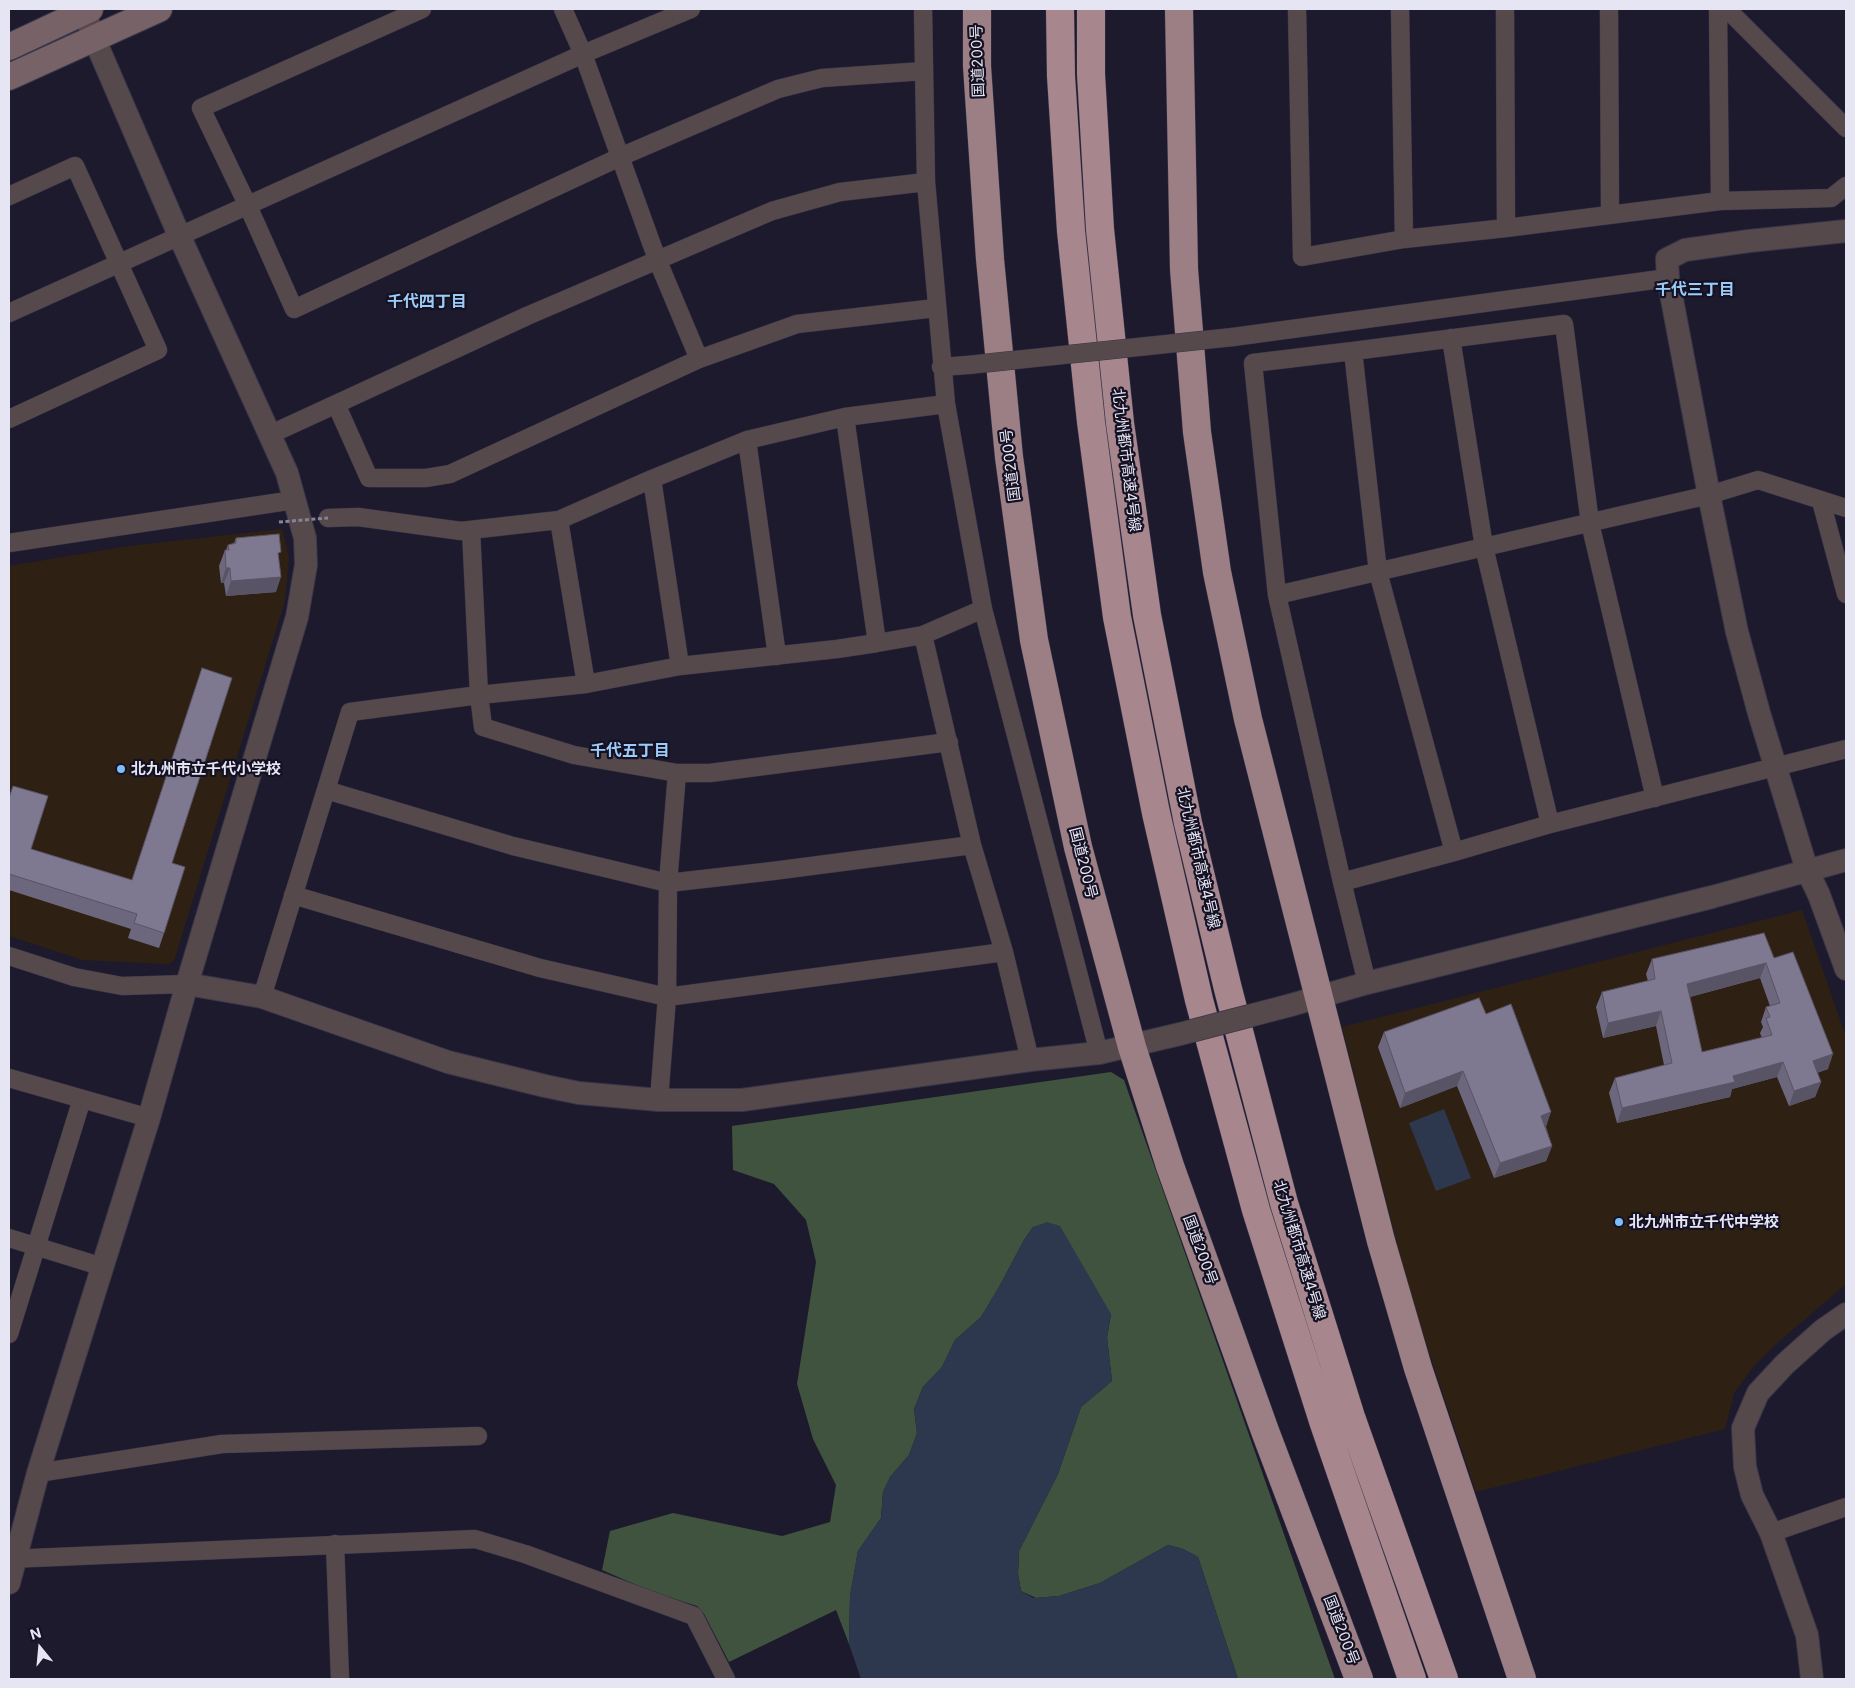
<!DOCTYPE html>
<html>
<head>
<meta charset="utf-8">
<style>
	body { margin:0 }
	#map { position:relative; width:1855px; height:1688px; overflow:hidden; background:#1d1a2d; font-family:Inter,sans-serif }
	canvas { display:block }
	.frame { position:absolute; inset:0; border:10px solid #e6e5f3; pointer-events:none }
	.north { position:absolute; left:15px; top:1623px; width:50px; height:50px; -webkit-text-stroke:4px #141123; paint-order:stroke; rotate:343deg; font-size:14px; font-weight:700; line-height:20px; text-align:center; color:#e6e5f3 }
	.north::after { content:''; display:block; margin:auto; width:18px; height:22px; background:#e6e5f3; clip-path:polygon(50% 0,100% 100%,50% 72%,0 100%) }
</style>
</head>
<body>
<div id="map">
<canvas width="1855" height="1688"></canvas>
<div class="frame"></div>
<div class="north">N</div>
</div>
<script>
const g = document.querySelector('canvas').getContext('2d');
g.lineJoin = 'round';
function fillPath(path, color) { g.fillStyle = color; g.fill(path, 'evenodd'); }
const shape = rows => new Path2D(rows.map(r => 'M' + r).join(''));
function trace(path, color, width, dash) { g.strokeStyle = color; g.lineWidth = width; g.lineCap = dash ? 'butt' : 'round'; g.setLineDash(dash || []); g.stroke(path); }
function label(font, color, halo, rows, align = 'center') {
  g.font = font + ' Inter,"Noto Sans JP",sans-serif'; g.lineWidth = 4.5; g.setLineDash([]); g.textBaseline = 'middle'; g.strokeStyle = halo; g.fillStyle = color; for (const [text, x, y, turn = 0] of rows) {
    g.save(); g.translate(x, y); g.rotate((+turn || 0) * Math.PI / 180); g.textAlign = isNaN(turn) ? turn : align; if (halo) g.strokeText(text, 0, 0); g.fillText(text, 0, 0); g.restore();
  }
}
fillPath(shape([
	[282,529,289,557,285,601,174,961,168,964,83,960,9,936,9,566,129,546],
	[1802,910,1846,1037,1846,1284,1775,1345,1753,1367,1734,1393,1725,1429,1476,1492,1411,1299,1342,1027]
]), '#2e2114');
fillPath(shape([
	[1111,1072,1124,1080,1335,1679,1238,1679,1198,1557,1183,1549,1168,1545,1100,1583,1059,1596,1036,1598,1021,1591,1018,1574,1019,1551,1058,1474,1081,1407,1112,1381,1107,1338,1111,1314,1033,1227,1024,1240,999,1287,981,1317,955,1340,942,1367,923,1387,914,1409,917,1433,909,1455,890,1477,883,1492,881,1518,858,1551,850,1596,849,1644,836,1610,729,1662,704,1614,697,1606,650,1591,602,1570,610,1531,673,1513,782,1536,830,1522,836,1485,813,1439,797,1384,816,1262,806,1220,774,1184,733,1170,732,1126]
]), '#3f533f');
fillPath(shape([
	[1444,1109,1471,1178,1436,1191,1409,1123],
	[1047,1222,1060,1226,1111,1314,1107,1338,1112,1381,1081,1407,1058,1474,1019,1551,1018,1574,1021,1591,1033,1598,1059,1596,1100,1583,1168,1545,1183,1549,1198,1557,1238,1679,861,1679,849,1644,850,1596,858,1551,881,1518,883,1492,890,1477,909,1455,917,1433,914,1409,923,1387,942,1367,955,1340,981,1317,999,1287,1024,1240,1033,1227]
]), '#2d384e');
const minor = shape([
	[422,9,201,108,248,206,294,309,620,157,778,89,822,78,924,71],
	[563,9,583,54,657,259,699,359],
	[923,9,926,182,946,404,983,609,1099,1053],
	[1297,9,1302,257,1404,239,1506,228,1720,201,1831,198,1846,186],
	[1400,9,1404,239],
	[1505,9,1506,228],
	[1609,9,1610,215],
	[1718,9,1720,201],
	[1727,9,1846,128],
	[9,196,75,166,158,350,9,419],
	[9,313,583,54,691,9],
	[1233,337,1668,278],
	[1451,338,1484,547,1550,824],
	[941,367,968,365],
	[336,404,369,478,426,478,450,474,699,359,797,324,936,308],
	[845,417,877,643],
	[269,435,527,316,772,211,840,192,926,182],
	[747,440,777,656],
	[652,479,680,666],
	[1821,501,1846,594],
	[328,518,358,517,461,531,559,520,652,479,747,440,845,417,946,404],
	[559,520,586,684],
	[471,530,479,695,483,727,574,755,677,773,710,773,949,742],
	[9,543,294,500],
	[1277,595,1253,363,1353,351],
	[923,635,972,845,1004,952,1030,1060],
	[326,790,513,846,668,883,773,871,972,845],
	[1454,852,1378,572,1353,351,1564,324,1590,523,1655,798],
	[1342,882,1454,852,1550,824,1846,749],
	[293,895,540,968,667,997,1004,952],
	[9,956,74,977,122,986,187,984],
	[1367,983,1342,882,1277,595,1709,495,1758,480,1846,508],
	[262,997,350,712,479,695,586,684,680,666,837,649,877,643,923,635,983,609],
	[9,1078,149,1118],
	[659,1100,667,997,668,883,677,773],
	[9,1238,103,1267],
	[9,1334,82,1099],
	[38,1473,222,1444,478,1436],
	[1771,1533,1846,1507],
	[335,1544,340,1679],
	[9,1559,475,1539,525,1554,694,1616,726,1679]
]);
const tertiary = shape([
	[1846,231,1749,241,1685,250,1667,259,1668,278,1709,495,1737,632,1759,713,1807,870,1819,895,1846,969],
	[187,984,262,997,448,1062,545,1086,579,1093,659,1100,742,1100,1030,1060,1099,1053,1180,1034],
	[1291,1005,1367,983,1712,897,1846,860],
	[9,1583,38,1473,149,1118,187,984,297,617,306,565,305,538,287,473,179,235,94,38,84,11],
	[1812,1679,1807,1635,1771,1533,1752,1495,1745,1467,1743,1428,1758,1393,1785,1364,1823,1330,1846,1314]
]);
const secondary = shape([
	[9,47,90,9],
	[9,77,159,9]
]);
const trunk = shape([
	[977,9,977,66,990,259,1009,457,1034,640,1078,847,1132,1047,1170,1166,1265,1431,1359,1679],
	[1179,9,1184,269,1197,432,1217,572,1248,719,1381,1241,1418,1368,1522,1679]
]);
const motorway = shape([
	[1060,9,1061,76,1071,231,1091,422,1117,617,1156,813,1199,1000,1256,1210,1324,1424,1412,1679],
	[1091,9,1091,74,1100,229,1120,423,1147,615,1188,823,1228,989,1284,1203,1351,1417,1444,1679]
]);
trace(minor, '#393649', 19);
trace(tertiary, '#393649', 24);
trace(secondary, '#393649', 28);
trace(trunk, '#393649', 29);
trace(motorway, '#393649', 29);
trace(minor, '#56494c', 18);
trace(tertiary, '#56494c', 22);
trace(secondary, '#776267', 26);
trace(trunk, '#9c7e85', 28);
trace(motorway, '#a7868e', 28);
const minorBridge = shape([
	[968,365,1233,337]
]);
const tertiaryBridge = shape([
	[1180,1034,1291,1005]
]);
trace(minorBridge, '#393649', 19, []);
trace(tertiaryBridge, '#393649', 24, []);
trace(shape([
	[279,522,328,518]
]), '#868494', 3, [4, 2.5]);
trace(minorBridge, '#56494c', 18);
trace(tertiaryBridge, '#56494c', 22);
fillPath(shape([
	[236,538,279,558,276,592,226,596,224,583,221,583,219,566,225,550,226,550,228,545,234,543],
	[202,668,172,863,164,933,159,948,128,938,131,929,9,890,9,797,31,849,132,880],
	[1774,958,1828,1069,1817,1073,1821,1082,1815,1097,1789,1106,1777,1077,1732,1089,1730,1097,1617,1123,1609,1093,1615,1078,1664,1065,1656,1026,1603,1038,1596,1007,1602,992,1648,981,1646,974,1652,959],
	[1760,978,1770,1006,1766,1007,1761,1022,1763,1027,1760,1033,1762,1038,1702,1052,1690,997],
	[1486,1014,1546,1127,1552,1146,1546,1161,1494,1178,1457,1086,1400,1108,1378,1047,1384,1032]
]), '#6c677c');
fillPath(shape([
	[226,568,230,568,224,583,221,583],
	[281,577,276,592,226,596,231,581],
	[1766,963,1760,978,1682,999,1687,984],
	[1661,1011,1656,1026,1603,1038,1608,1023],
	[1833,1054,1828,1069,1807,1076,1813,1061],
	[1783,1062,1777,1077,1732,1089,1730,1097,1617,1123,1622,1108],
	[1463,1071,1457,1086,1400,1108,1405,1093],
	[1821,1082,1815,1097,1789,1106,1794,1091],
	[1551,1112,1546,1127,1535,1131,1541,1116],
	[1552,1146,1546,1161,1494,1178,1500,1163]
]), '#585465');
const building = shape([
	[279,534,281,552,278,553,281,577,231,581,230,568,226,568,225,550,229,550,228,545,236,543,236,538,279,534],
	[202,668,232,678,172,863,185,867,164,933,134,923,137,914,9,874,9,798,13,786,48,796,31,849,132,880,202,668],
	[1764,933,1774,958,1793,952,1833,1054,1813,1061,1821,1082,1794,1091,1783,1062,1733,1076,1735,1082,1622,1108,1615,1078,1672,1063,1661,1011,1608,1023,1602,992,1655,979,1652,959,1764,933],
	[1766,963,1780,1003,1766,1007,1770,1017,1766,1018,1772,1035,1702,1052,1687,984,1766,963],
	[1479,998,1486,1014,1511,1004,1551,1112,1541,1116,1552,1146,1500,1163,1463,1071,1405,1093,1384,1032,1479,998]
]);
fillPath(building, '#7e7890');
trace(building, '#585465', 1);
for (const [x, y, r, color] of [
	[121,769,5,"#7cbef9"],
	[1619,1222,5,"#7cbef9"]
]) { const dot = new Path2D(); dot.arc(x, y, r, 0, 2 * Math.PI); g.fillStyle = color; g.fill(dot); trace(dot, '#141123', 2); }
label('15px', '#e6e5f3', '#141123', [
	["国道200号",978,61,-92],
	["北九州都市高速4号線",1126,460,83],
	["国道200号",1011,465,-97],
	["北九州都市高速4号線",1198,858,77],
	["国道200号",1083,863,76],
	["国道200号",1200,1250,70],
	["北九州都市高速4号線",1299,1250,73],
	["国道200号",1341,1630,69]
]);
label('bold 15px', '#e6e5f3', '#141123', [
	["北九州市立千代小学校",131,769],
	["北九州市立千代中学校",1629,1222]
], 'left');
label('bold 16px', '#9ccbf7', '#141123', [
	["千代三丁目",1695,290],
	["千代四丁目",427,302],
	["千代五丁目",630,751]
]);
</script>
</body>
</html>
